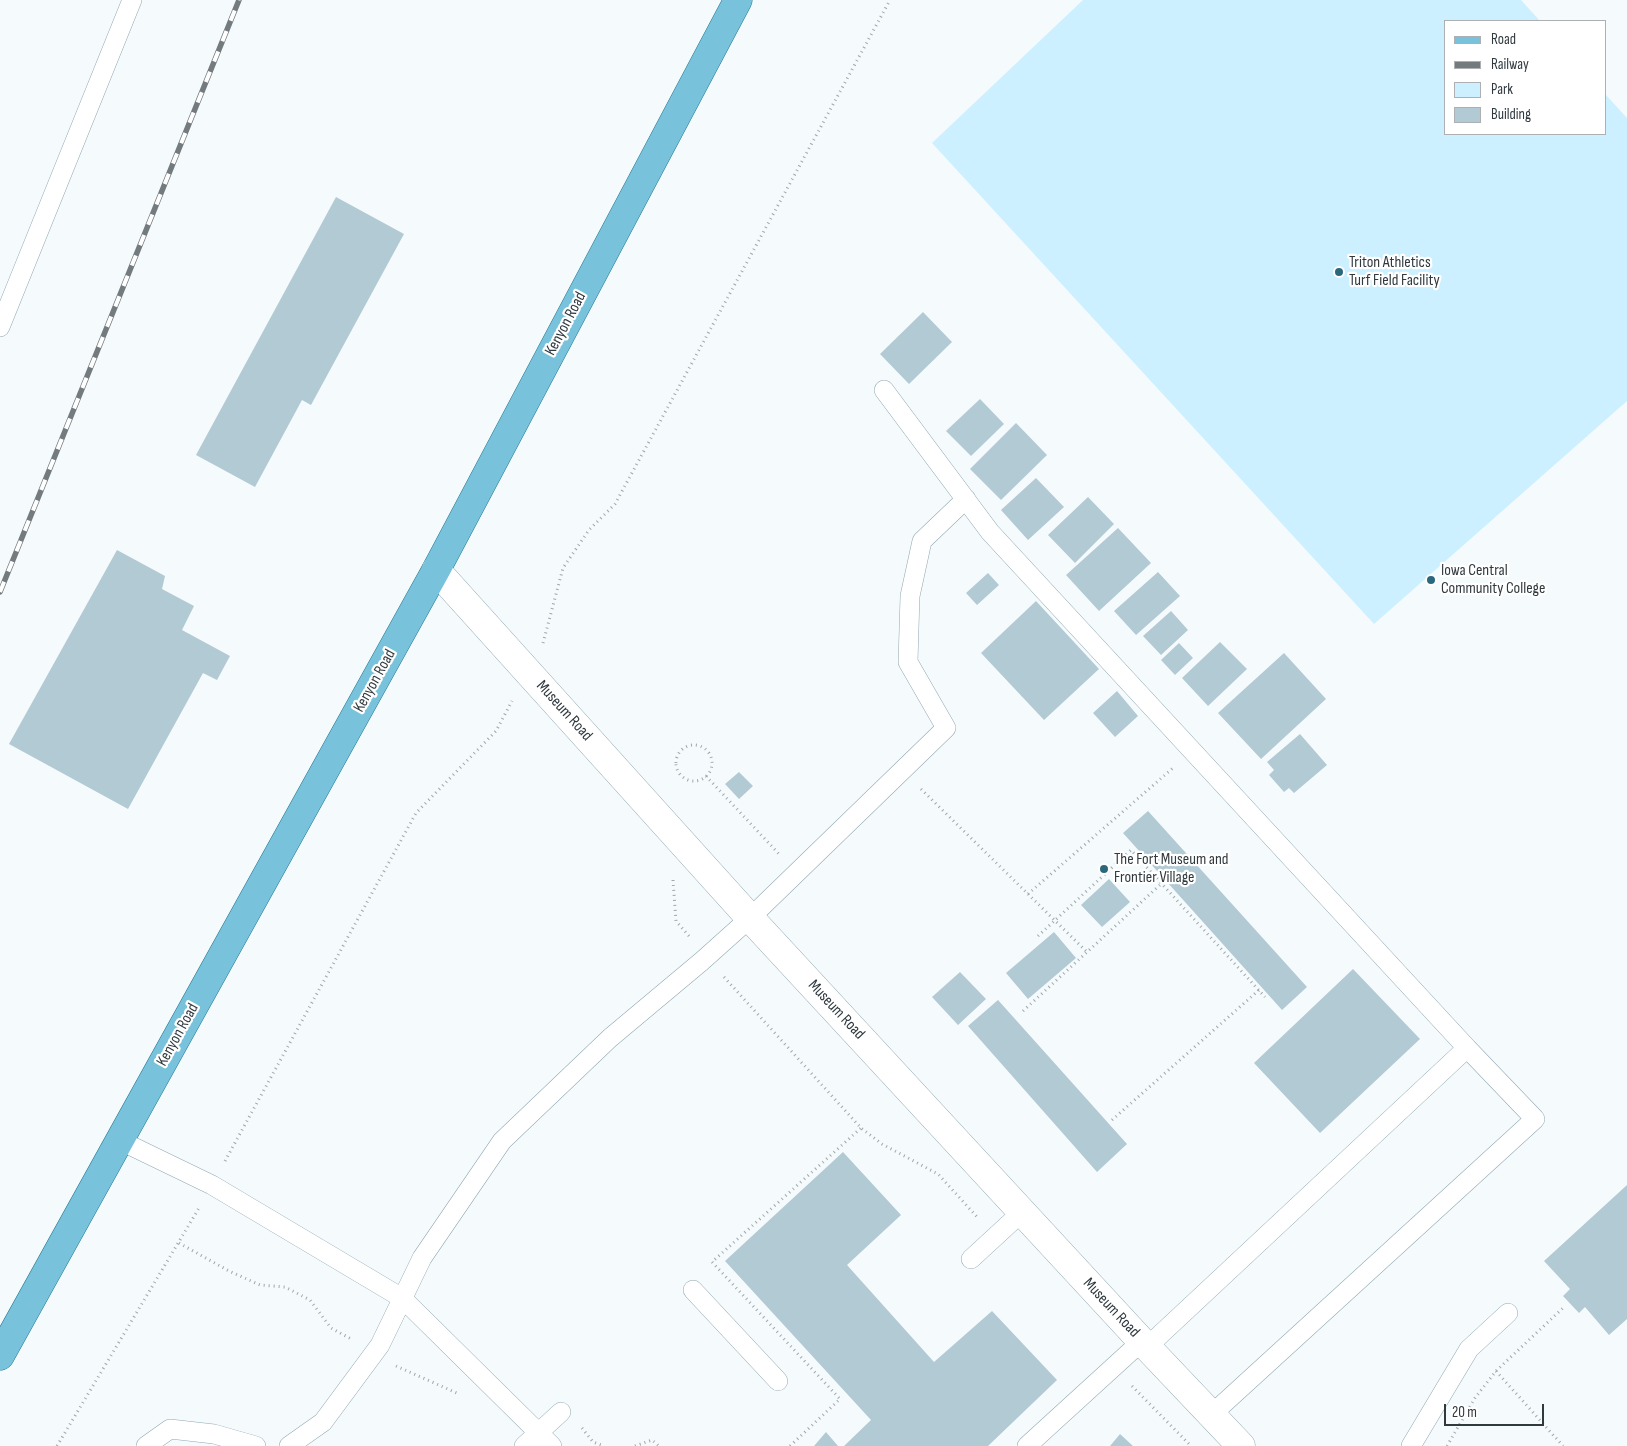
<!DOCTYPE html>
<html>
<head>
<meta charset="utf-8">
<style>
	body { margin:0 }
	#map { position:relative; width:1627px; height:1446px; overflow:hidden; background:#f5fafc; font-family:"Sofia Sans Condensed",sans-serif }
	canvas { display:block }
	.legend { position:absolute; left:1444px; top:20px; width:162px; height:115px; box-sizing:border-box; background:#fff; border:1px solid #acb0b2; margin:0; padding:6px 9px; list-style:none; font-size:15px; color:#30393e }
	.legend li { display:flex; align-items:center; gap:10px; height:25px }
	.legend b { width:25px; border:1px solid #acb0b2 }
	.scale { position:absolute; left:1444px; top:1404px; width:100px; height:22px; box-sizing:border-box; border:2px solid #30393e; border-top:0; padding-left:6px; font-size:15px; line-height:18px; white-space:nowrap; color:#30393e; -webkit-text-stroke:4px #fff; paint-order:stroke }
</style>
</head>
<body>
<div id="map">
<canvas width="1627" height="1446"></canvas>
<ul class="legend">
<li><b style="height:6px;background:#78c3db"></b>Road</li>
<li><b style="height:6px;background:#747b7f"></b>Railway</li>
<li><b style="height:14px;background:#ccf0ff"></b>Park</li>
<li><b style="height:14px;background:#b2cad4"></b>Building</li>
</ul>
<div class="scale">20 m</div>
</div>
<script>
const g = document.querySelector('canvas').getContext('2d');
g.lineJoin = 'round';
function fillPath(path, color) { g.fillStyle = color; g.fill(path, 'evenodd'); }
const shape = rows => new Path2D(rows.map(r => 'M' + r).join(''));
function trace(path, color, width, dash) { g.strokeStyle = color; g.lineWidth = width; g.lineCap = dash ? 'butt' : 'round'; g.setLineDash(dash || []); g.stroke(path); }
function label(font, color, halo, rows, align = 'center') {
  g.font = font + ' "Sofia Sans Condensed",sans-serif'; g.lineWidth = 4.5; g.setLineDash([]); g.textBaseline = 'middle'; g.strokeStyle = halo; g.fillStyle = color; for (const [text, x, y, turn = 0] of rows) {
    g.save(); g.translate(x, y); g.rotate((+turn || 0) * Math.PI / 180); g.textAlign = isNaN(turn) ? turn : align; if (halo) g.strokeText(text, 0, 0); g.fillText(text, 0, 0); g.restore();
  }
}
fillPath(shape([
	[1083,0,1521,0,1540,21,1446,21,1446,134,1606,134,1606,95,1627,118,1627,401,1374,624,932,143]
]), '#ccf0ff');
fillPath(shape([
	[336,197,404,234,311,405,302,400,255,487,196,455],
	[923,312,952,342,909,384,880,354],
	[980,399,1004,424,971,456,946,431],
	[1016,423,1047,455,1001,500,970,469],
	[1036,478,1064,507,1028,540,1001,510],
	[1088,497,1114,524,1075,563,1048,535],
	[1118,528,1151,563,1099,611,1066,575],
	[117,550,165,576,162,589,194,606,182,630,230,656,217,680,203,673,128,809,9,744],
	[1158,572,1180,596,1136,635,1114,611],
	[988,573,999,585,977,605,966,593],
	[1036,601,1099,669,1044,720,981,653],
	[1171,611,1188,630,1161,655,1143,636],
	[1220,642,1247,669,1208,706,1182,678],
	[1179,643,1193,658,1175,675,1161,660],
	[1284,653,1326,699,1261,759,1218,713],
	[1117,691,1138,716,1115,737,1093,713],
	[1300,734,1327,765,1294,793,1289,788,1284,792,1269,775,1274,770,1267,762],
	[739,772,753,786,739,799,725,784],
	[1148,811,1307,987,1282,1010,1123,833],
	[1109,879,1130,902,1102,927,1081,905],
	[1054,932,1076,958,1028,999,1006,973],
	[1353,969,1420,1039,1320,1133,1254,1063],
	[960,972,986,999,958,1025,932,997],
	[998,1000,1127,1144,1097,1172,968,1026],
	[843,1152,901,1215,847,1265,934,1362,992,1311,1057,1380,988,1446,844,1446,871,1420,725,1261],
	[1627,1185,1627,1319,1609,1335,1585,1307,1579,1313,1563,1296,1570,1289,1544,1261],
	[826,1432,838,1446,814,1446],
	[1120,1434,1133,1446,1110,1446]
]), '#b2cad4');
const lane = shape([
	[0,327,132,0],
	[884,390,990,532,1467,1048,1147,1347],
	[119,1140,212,1185,402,1298,552,1446],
	[971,1259,1022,1212],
	[693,1290,778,1381],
	[1211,1415,1535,1119,1467,1048],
	[146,1446,170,1429,214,1434,256,1446],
	[289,1446,323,1422,380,1345,422,1258,502,1141,610,1038,702,961,750,918,946,728,908,662,910,596,922,541,966,499],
	[524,1446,561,1412],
	[1027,1446,1142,1341],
	[1411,1446,1469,1349,1508,1313]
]);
const street = shape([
	[436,570,750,918,1147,1347,1241,1446]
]);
const primary = shape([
	[0,1356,436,570,738,0]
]);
trace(lane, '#91a8b2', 20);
trace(street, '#91a8b2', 29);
trace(primary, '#247994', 29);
trace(shape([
	[543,643,563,568,589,530,615,504,890,0],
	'676 763a18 18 0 1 1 36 0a18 18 0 1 1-36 0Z',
	[706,776,779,854],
	[921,789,1087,952],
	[673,880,676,921,689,936],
	[1028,894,1173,768],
	[1038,936,1131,850,1265,997],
	[724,977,861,1128,882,1144,938,1174,978,1218],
	[1023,1011,1161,884],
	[1112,1120,1259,990],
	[225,1161,416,813,496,731,512,701],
	[179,1243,229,1271,260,1285,285,1287,310,1300,331,1328,353,1340],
	[396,1366,459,1394],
	[1496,1371,1563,1446],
	[1132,1386,1191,1446],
	[582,1428,593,1442,604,1446],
	[57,1446,199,1208],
	[635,1446,652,1440,659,1446],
	[790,1446,840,1399,712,1262,861,1128],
	[1447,1446,1475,1398,1496,1371,1564,1307]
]), '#a0a7aa', 3, [1, 4]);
trace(lane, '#fff', 19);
trace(street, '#fff', 28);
trace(primary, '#78c3db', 28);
const rail = shape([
	[0,592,239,0]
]);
trace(rail, '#747b7f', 5.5);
trace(rail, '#fff', 4, [11]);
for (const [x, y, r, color] of [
	[1339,272,5,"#2b687e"],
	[1431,580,5,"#2b687e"],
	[1104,869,5,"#2b687e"]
]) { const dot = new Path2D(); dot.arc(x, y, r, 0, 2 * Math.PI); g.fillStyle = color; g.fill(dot); trace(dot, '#fff', 2); }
label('16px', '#30393e', '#fff', [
	["Triton Athletics",1349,263],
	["Turf Field Facility",1349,281],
	["Iowa Central",1441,571],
	["Community College",1441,589],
	["The Fort Museum and",1114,860],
	["Frontier Village",1114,878]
], 'left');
label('16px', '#30393e', '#fff', [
	["Kenyon Road",566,324,-62],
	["Kenyon Road",375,681,-61],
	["Museum Road",564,711,48],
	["Museum Road",836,1010,47],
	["Kenyon Road",178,1035,-61],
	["Museum Road",1111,1308,47]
]);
</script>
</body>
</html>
